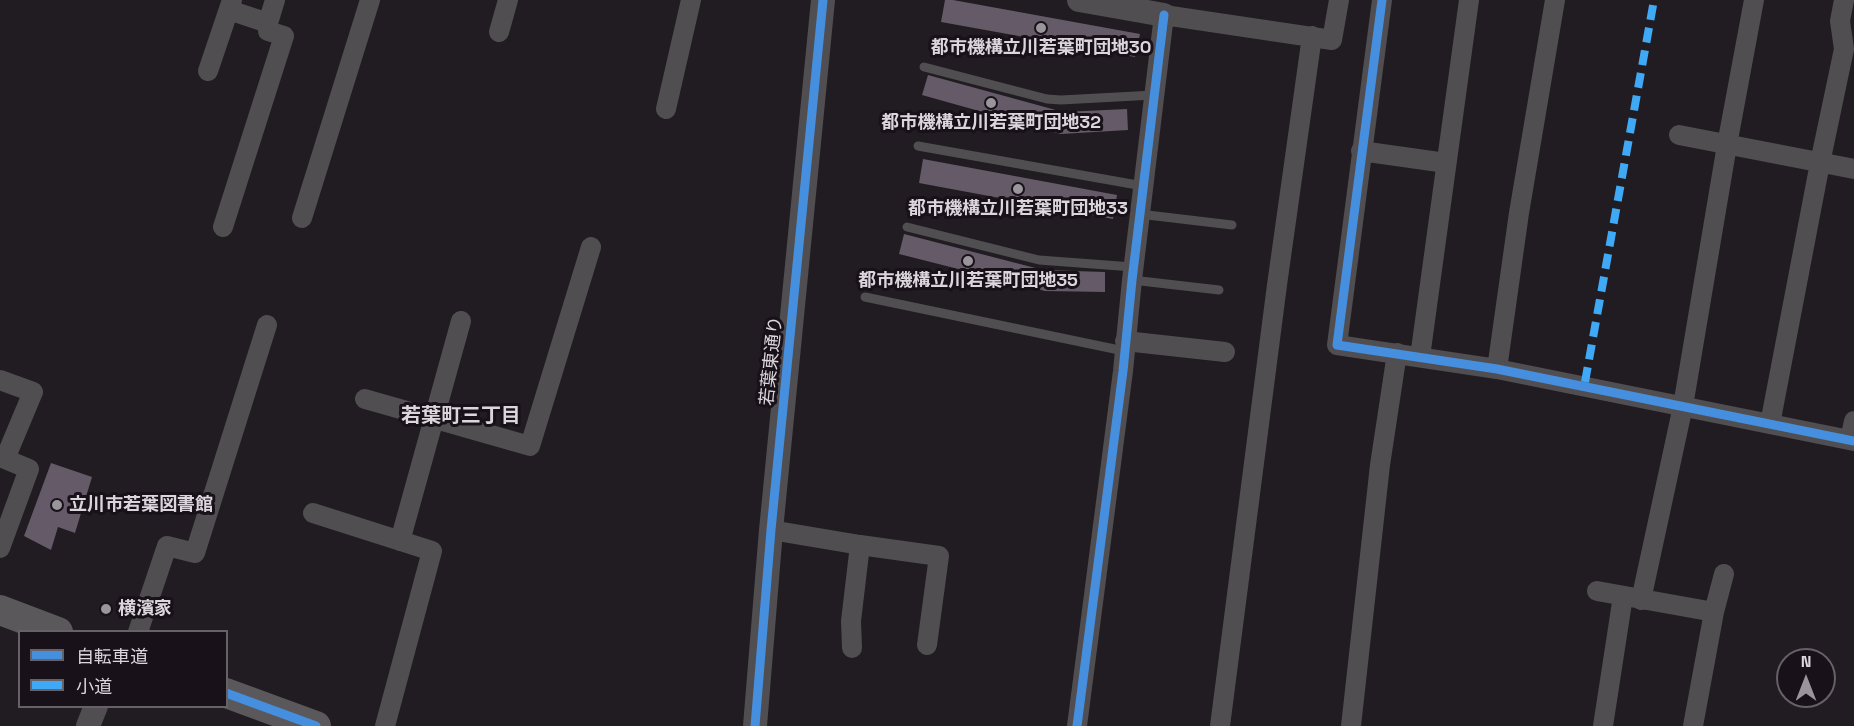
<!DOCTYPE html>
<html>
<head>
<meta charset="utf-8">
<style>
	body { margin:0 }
	#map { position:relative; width:1854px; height:726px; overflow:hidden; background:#201c21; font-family:"Space Grotesk","Noto Sans JP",sans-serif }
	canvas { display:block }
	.legend { position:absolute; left:18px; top:630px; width:210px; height:78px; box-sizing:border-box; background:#181119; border:2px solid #666067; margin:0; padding:8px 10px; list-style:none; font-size:18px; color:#dbd6dc }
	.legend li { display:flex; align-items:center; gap:12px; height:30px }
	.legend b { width:30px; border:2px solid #666067 }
	.north { position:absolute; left:1776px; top:648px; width:60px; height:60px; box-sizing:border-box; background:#181119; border:2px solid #666067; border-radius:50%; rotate:0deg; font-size:16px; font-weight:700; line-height:24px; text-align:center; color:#dbd6dc }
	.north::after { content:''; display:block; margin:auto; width:21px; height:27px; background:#9a959b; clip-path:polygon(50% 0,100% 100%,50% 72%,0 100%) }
</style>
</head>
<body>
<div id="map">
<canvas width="1854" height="726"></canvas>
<ul class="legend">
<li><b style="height:8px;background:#468fdf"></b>自転車道</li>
<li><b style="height:8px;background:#3fa9f5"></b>小道</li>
</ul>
<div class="north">N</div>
</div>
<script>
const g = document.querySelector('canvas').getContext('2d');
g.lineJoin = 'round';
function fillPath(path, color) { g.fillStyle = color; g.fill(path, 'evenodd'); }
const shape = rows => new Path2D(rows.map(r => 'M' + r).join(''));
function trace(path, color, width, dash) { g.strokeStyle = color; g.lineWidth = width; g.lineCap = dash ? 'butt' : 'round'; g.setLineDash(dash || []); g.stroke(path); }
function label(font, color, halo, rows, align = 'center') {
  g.font = font + ' "Space Grotesk","Noto Sans JP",sans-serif'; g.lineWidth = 6; g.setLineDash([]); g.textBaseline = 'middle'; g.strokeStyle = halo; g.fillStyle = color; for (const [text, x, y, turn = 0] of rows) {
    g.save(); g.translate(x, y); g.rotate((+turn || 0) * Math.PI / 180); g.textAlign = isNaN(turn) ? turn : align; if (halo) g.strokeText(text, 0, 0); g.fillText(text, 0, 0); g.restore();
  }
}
fillPath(shape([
	[945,0,953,0,1140,34,1135,57,941,22],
	[928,75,1063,112,1127,109,1128,130,1061,134,922,95],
	[923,159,1117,195,1113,219,919,183],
	[904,234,1043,270,1105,272,1105,292,1045,291,899,254],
	[51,463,92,477,75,533,58,527,51,550,24,536]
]), '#655a67');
trace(shape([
	[924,67,1047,99,1061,100,1154,95],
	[918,146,1143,186],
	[1139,214,1232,225],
	[907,227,1039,260,1133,267],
	[1132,280,1219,290],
	[865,297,1124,351]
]), '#504e50', 9);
trace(shape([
	[1382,0,1337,345,1497,369,1854,441],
	[229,10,268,23],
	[499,32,508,0],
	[208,71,232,0],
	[666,109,691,0],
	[1679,135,1854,169],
	[1361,151,1446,163],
	[302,218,370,0],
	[223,227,284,36,268,31,268,23,275,0],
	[1125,341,1225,352],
	[1420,357,1469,0],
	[1497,369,1519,213,1555,0],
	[0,380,33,392,5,459],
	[365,399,530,446,591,247],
	[1770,424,1820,163,1844,49,1840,21,1844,0],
	[1850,440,1854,421],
	[0,457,29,469,0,548],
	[313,513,432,551,385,726],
	[771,530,860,545,939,556,927,645],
	[400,541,461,321],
	[1597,591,1714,612],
	[1641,600,1683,406,1727,145,1754,0],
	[138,632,167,546,195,553,267,325],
	[852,648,851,621,860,545],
	[1077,726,1123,371,1132,280,1164,15,1332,40,1339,0],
	[1220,726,1277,285,1312,36],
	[1351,726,1380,465,1397,353],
	[1603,726,1623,596],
	[1693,726,1714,612,1724,574]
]), '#504e50', 20);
trace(shape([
	[1079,0,1164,15],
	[88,726,96,706],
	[755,726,771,530,823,0]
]), '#504e50', 24);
trace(shape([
	[0,610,58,632],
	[226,693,316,726]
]), '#5a585b', 30);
trace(shape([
	[1585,382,1654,0]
]), '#3fa9f5', 8, [15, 8]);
trace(shape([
	[1382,0,1337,345,1497,369,1854,441],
	[226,693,316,726],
	[755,726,771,530,823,0],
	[1077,726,1123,371,1132,280,1164,15]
]), '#468fdf', 9);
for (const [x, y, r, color] of [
	[1041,28,6,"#9a959b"],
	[991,103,6,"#9a959b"],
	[1018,189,6,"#9a959b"],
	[968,261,6,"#9a959b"],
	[57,505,6,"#9a959b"],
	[106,609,6,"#9a959b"]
]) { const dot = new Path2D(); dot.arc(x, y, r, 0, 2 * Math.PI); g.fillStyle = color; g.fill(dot); trace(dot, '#181119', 2); }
label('bold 18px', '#dbd6dc', '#181119', [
	["都市機構立川若葉町団地30",1041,48],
	["都市機構立川若葉町団地32",991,123],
	["都市機構立川若葉町団地33",1018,209],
	["都市機構立川若葉町団地35",968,281],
	["立川市若葉図書館",69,505,"left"],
	["横濱家",118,609,"left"]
]);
label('18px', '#dbd6dc', '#181119', [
	["若葉東通り",772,361,-84]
]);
label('bold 20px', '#dbd6dc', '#181119', [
	["若葉町三丁目",461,417]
]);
</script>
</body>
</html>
